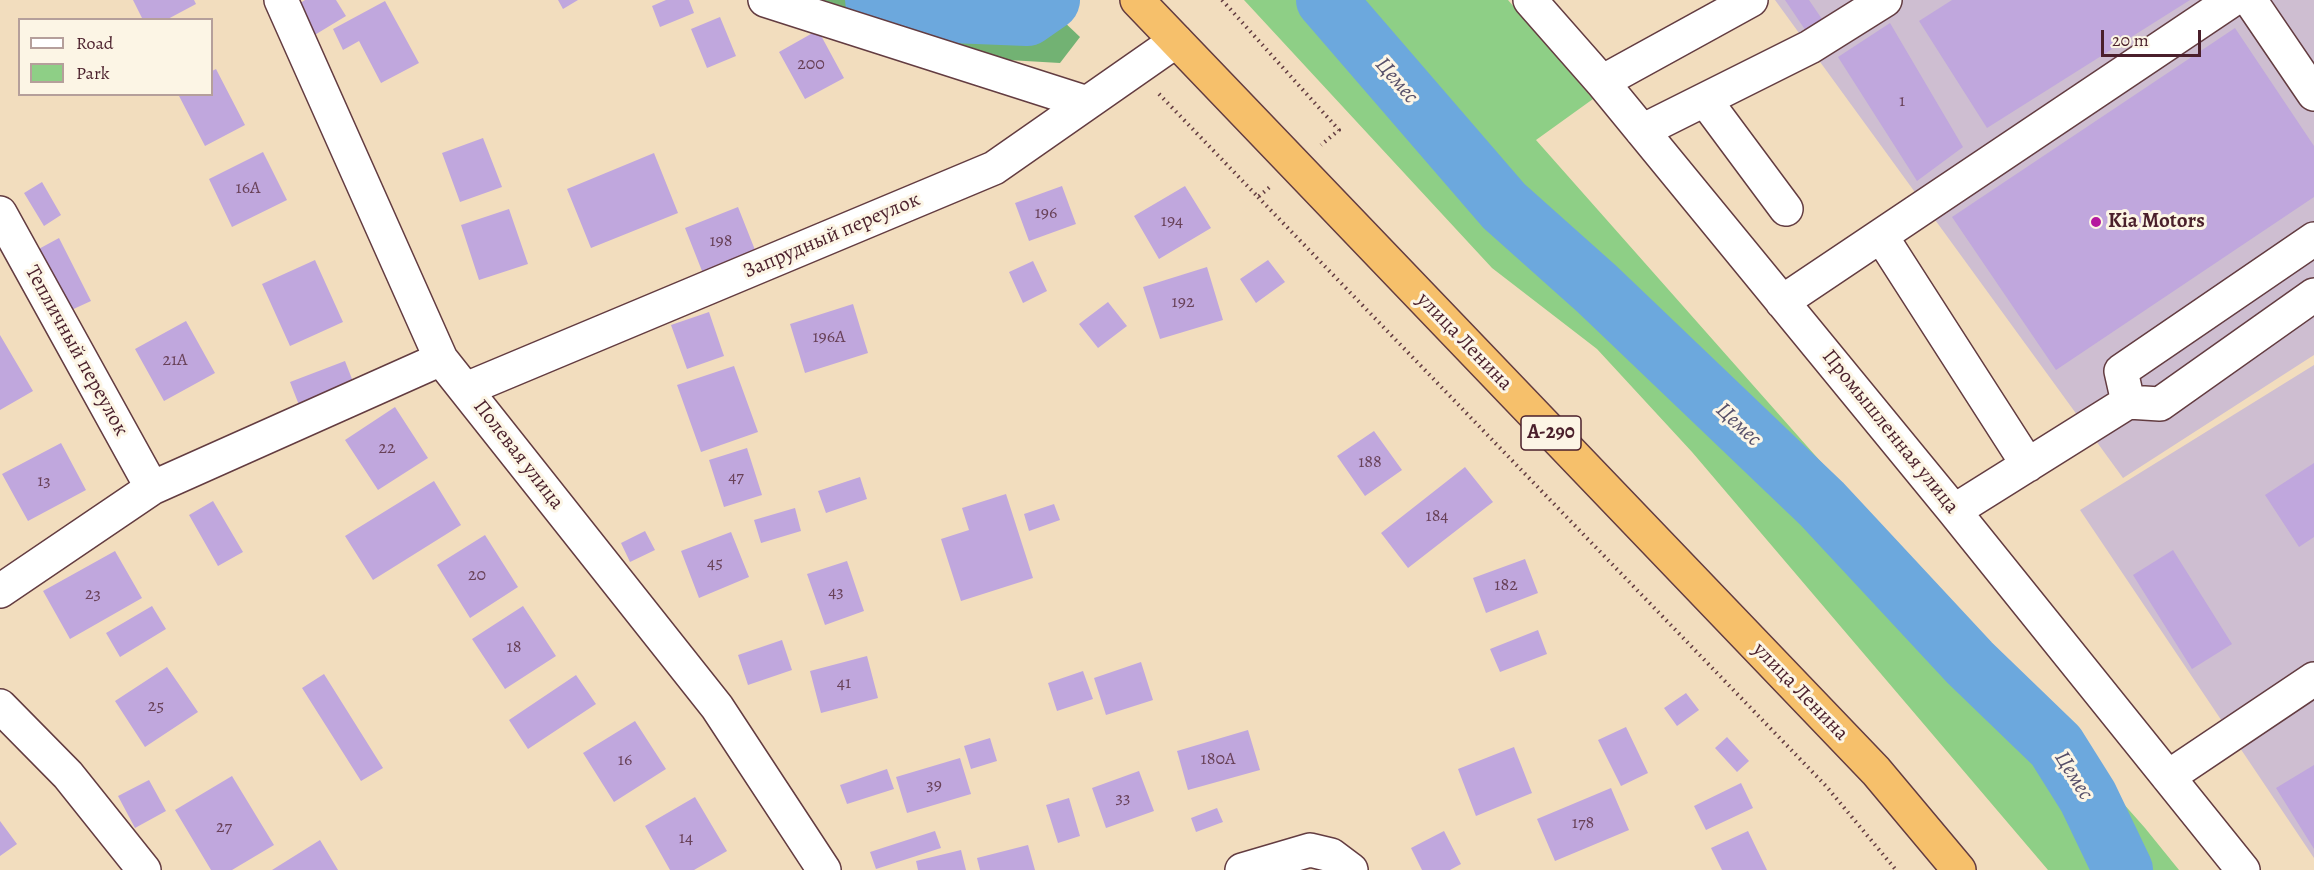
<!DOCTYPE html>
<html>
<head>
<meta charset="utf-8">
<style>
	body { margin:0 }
	#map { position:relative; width:2314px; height:870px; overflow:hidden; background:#f2ddbe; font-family:Alegreya,serif }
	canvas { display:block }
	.legend { position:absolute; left:18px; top:18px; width:195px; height:78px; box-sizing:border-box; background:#fcf5e5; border:2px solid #b59f9b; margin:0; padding:8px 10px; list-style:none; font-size:18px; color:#4a1f2b }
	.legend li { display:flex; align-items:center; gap:12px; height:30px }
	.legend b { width:30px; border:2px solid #b59f9b }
	.scale { position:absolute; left:2101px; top:30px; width:100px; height:27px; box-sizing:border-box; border:3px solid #4a1f2b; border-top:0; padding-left:8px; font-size:18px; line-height:21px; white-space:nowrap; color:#4a1f2b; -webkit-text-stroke:4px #fcf5e5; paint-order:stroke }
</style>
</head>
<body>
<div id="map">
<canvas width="2314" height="870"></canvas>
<ul class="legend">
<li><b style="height:8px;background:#fff"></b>Road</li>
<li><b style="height:16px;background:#8ecf86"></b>Park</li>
</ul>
<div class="scale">20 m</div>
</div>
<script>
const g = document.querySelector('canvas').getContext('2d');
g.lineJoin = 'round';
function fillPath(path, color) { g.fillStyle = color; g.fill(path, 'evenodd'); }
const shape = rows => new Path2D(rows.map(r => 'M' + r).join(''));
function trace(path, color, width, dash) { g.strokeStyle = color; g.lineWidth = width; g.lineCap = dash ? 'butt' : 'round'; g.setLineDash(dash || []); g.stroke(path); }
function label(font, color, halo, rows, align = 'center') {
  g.font = font + ' Alegreya,serif'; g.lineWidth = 6; g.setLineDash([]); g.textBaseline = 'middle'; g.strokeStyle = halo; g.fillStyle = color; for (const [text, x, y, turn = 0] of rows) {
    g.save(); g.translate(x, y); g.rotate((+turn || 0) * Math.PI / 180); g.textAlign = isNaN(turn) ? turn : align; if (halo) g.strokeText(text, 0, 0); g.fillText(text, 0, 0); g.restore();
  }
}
fillPath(shape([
	[1775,0,2314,0,2314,355,2123,478],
	[2314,365,2314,858,2080,510]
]), '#cebed1');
fillPath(shape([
	[1244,0,1508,0,1593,99,1536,140,2145,828,2179,870,2048,870,1692,452,1597,349,1492,268]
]), '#8ecf86');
fillPath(shape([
	[792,0,1041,0,1080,37,1060,63,991,59]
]), '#72b273');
trace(shape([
	[875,0,902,11,1027,16,1050,0],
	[1326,0,1504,206,1597,289,1822,504,1970,663,2056,746,2088,797,2123,870]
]), '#6ca8dd', 60);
fillPath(shape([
	[133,0,194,0,196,4,166,20,143,20],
	[305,0,336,0,346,16,313,36,294,7],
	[558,0,578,0,563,9],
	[666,0,689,0,694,13,660,27,652,6],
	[1785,0,1809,0,1824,22,1808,34],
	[1952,0,2190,0,1987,128,1919,21],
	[385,1,419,63,381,83,359,41,343,50,333,29],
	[720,17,736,56,707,68,691,29],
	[1890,23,1963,147,1917,181,1838,57],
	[2235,28,2314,146,2314,197,2056,370,1952,217],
	[818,30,844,78,805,99,779,52],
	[216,69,245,125,205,146,178,94,212,94,212,71],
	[483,138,502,187,460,202,442,153],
	[263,152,287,200,232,227,209,179],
	[654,153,678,213,591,248,567,189],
	[42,182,61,215,44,226,24,193],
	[1062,186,1076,224,1029,241,1015,203],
	[1185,186,1211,228,1159,259,1134,216],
	[738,207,757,255,704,276,685,228],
	[509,209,528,264,479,280,461,225],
	[59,238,91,301,67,312,35,251],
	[315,260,343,322,290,346,262,284],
	[1268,260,1285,282,1256,303,1240,279],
	[1033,261,1047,291,1023,303,1009,272],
	[1207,267,1223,320,1160,339,1143,287],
	[1108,302,1127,326,1098,348,1079,324],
	[853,304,868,353,805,373,790,324],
	[709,312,724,356,687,369,671,325],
	[186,321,215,373,164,401,135,349],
	[0,335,33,391,0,410],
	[345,361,354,384,299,405,290,382],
	[734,366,758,432,701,452,677,385],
	[395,407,428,458,378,490,345,440],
	[1374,431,1402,470,1365,496,1337,456],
	[61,443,86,490,28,521,2,474],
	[747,448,762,495,724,507,709,460],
	[2314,463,2314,537,2299,547,2265,495],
	[1465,467,1493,502,1408,568,1381,533],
	[860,477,867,499,826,513,818,491],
	[434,481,461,525,373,580,345,536],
	[1006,494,1033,578,961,601,941,539,969,530,962,508],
	[213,501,243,552,218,566,189,515],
	[1054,504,1060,520,1029,531,1024,514],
	[795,508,801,531,761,543,754,520],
	[645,531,655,550,630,562,621,543],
	[731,532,749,577,699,598,681,551],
	[485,535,518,587,470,618,437,565],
	[2173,550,2232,644,2192,669,2133,575],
	[115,551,142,598,70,639,43,591],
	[1525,559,1538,593,1486,613,1473,578],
	[847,561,864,611,825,625,807,574],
	[152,606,166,629,120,657,106,633],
	[523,606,556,656,505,689,472,639],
	[1538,630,1547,654,1500,672,1490,649],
	[782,640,792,670,748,685,738,655],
	[867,656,878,698,821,713,810,671],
	[1141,662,1153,700,1106,715,1094,678],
	[167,667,198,712,145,747,115,701],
	[1083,671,1093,699,1057,711,1048,683],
	[324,674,383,768,361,781,302,688],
	[576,675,596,704,528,749,509,720],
	[1686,693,1699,710,1677,726,1664,708],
	[635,721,666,769,614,802,583,753],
	[1626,727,1648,773,1621,786,1598,740],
	[1248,730,1260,770,1188,790,1177,751],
	[1727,737,1749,761,1737,772,1715,748],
	[990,738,997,761,971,769,964,746],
	[1514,747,1532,793,1476,816,1458,769],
	[960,758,971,794,907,813,896,777],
	[2314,765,2314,849,2276,788],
	[887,769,894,789,847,804,840,785],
	[1139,771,1154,811,1106,828,1092,788],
	[232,776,274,845,232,870,211,870,175,810],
	[149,780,166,811,135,828,118,796],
	[1741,783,1753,808,1706,830,1694,806],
	[1611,788,1629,830,1555,861,1537,819],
	[695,797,727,851,694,870,670,870,645,826],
	[1069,798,1080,836,1058,843,1046,805],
	[1217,808,1223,822,1196,832,1191,818],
	[0,821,17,844,0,856],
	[935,831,941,848,876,869,870,852],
	[1444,831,1461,864,1450,870,1422,870,1411,848],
	[1748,831,1767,870,1722,870,1711,848],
	[320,840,338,870,272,870],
	[1028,845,1035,870,980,870,977,858],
	[961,850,966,870,918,870,916,861]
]), '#c0a7dd');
const minor = shape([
	[281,0,441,359,717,707,824,870],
	[765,0,1087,103],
	[1530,0,1602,82,1954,511,2243,870],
	[2250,0,2314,94],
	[1602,82,1751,0],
	[1705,100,1786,209],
	[1642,131,1810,47,1885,0],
	[0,213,152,488],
	[1881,236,2028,465],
	[1782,302,2232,0],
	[466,389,994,168,1176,41],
	[2128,402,2121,371,2314,239],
	[1954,511,2128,402,2160,404,2314,295],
	[0,591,152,488,441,359],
	[0,706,68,775,144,870],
	[2168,777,2314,679],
	[1242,870,1310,850,1331,855,1351,870]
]);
const highway = shape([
	[1137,0,1876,771,1959,870]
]);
trace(minor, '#633c41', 36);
trace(highway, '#633c41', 36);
trace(shape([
	[1222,0,1339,130,1321,145],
	[1159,94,1258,197,1271,186],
	[1258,197,1826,786,1896,870]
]), '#633c41', 4, [1.5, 4.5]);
trace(minor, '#fff', 33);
trace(highway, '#f6c06b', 33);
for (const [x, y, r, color] of [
	[2096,222,6,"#b5179e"]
]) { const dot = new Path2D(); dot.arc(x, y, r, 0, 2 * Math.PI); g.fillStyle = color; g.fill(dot); trace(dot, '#fcf5e5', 2); }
label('18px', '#684158', null, [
	["200",811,65],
	["1",1902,102],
	["16А",248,189],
	["196",1046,214],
	["194",1172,222],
	["198",721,242],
	["192",1183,303],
	["196А",829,338],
	["21А",175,361],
	["22",387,449],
	["188",1370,463],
	["47",736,478],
	["13",44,482],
	["184",1437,517],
	["45",715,564],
	["20",477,576],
	["182",1506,586],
	["43",836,593],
	["23",93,595],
	["18",514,648],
	["41",844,684],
	["25",156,707],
	["180А",1218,760],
	["16",625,761],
	["39",934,786],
	["33",1123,799],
	["178",1583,824],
	["27",224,828],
	["14",686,839]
]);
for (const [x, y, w] of [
	[1551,433,60]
]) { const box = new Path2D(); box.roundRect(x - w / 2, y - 17, w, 34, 4.5); g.fillStyle = '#fcf5e5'; g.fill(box); trace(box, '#4a1f2b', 1.5); }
label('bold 20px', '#4a1f2b', null, [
	["А-290",1551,433]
]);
label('bold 21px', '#4a1f2b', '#fcf5e5', [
	["Kia Motors",2108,222]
], 'left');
label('21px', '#4a1f2b', '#fcf5e5', [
	["Запрудный переулок",832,236,-23],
	["улица Ленина",1464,342,46],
	["Тепличный переулок",76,351,61],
	["Промышленная улица",1890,432,51],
	["Полевая улица",518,455,52],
	["улица Ленина",1800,692,46]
]);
label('italic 22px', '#564f69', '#fcf5e5', [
	["Цемес",1396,81,49],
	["Цемес",1738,425,43],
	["Цемес",2073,776,58]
]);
</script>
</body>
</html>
